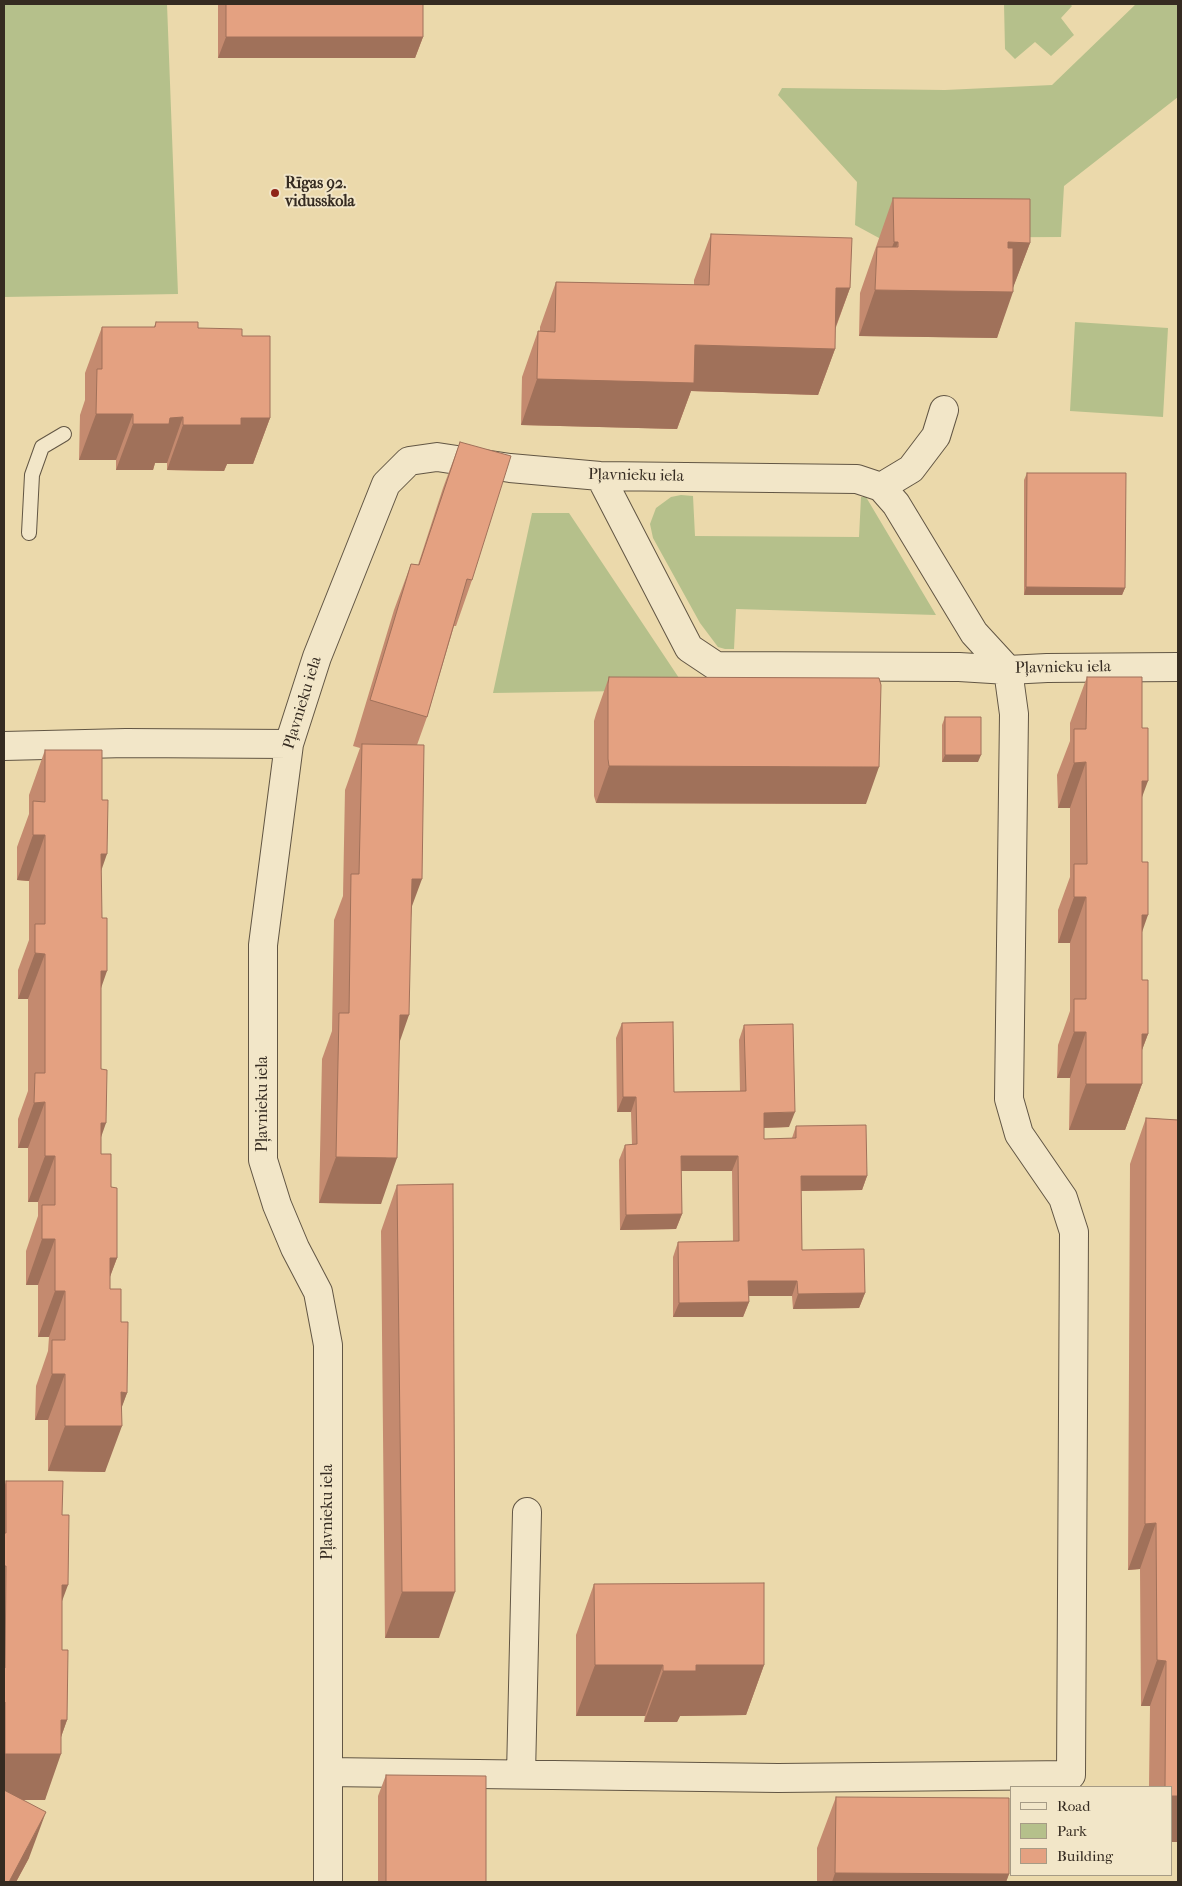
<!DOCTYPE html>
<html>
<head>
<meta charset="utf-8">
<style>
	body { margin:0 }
	#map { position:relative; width:1182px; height:1886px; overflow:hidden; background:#ebd9ab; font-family:"IM FELL French Canon",serif }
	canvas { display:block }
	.frame { position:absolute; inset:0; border:5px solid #352b21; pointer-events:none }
	.legend { position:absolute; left:1010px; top:1786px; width:162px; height:90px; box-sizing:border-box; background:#f2e6c8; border:1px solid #a69b85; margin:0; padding:6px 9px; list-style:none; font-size:15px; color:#352b21 }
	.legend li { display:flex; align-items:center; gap:10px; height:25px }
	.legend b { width:25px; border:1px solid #a69b85 }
</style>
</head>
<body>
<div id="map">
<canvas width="1182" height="1886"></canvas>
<div class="frame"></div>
<ul class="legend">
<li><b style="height:6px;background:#f2e6c8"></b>Road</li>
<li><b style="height:14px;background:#b5c08b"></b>Park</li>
<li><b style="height:14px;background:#e4a181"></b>Building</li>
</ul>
</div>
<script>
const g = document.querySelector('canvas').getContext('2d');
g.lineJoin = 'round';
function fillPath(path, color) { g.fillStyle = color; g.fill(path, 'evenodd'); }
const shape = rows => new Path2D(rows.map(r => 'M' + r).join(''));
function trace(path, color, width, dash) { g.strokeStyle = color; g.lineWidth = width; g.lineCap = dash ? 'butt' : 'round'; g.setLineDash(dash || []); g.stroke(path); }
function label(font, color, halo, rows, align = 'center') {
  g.font = font + ' "IM FELL French Canon",serif'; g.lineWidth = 4; g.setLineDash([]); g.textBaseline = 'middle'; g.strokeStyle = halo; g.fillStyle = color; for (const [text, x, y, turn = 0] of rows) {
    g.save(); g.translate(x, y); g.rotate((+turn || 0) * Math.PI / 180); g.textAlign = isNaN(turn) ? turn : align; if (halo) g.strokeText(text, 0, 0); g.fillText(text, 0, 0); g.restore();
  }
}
fillPath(shape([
	[4,4,167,4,178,294,4,297],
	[1004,4,1070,4,1072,6,1061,18,1074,35,1051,56,1035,42,1015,59,1005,49],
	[1136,4,1178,4,1178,97,1064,186,1061,237,879,238,855,225,857,182,778,95,782,88,945,90,1052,85],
	[1075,322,1168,328,1163,417,1070,411],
	[681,495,693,496,695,536,859,537,861,497,866,497,936,615,736,609,734,649,725,649,718,647,700,623,653,538,650,524,656,508,671,497],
	[532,513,569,513,687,690,493,693]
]), '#b5c08b');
const lane = shape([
	[29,533,32,475,42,447,64,434]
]);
const street = shape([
	[881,487,911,469,936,436,944,410],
	[4,746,126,743,289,744],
	[328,1772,778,1778,1071,1775,1074,1232,1063,1198,1019,1134,1009,1099,1014,714,1008,670,959,667,716,666,689,648,600,476],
	[521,1774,527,1512],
	[328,1882,328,1345,318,1292,295,1248,277,1205,263,1160,263,945,289,744,317,657,386,484,409,461,437,457,510,468,600,476,857,479,881,487,896,504,974,633,1008,670,1047,668,1178,667]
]);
trace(lane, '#625644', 16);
trace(street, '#625644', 30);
trace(lane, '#f2e6c8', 14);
trace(street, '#f2e6c8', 28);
fillPath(shape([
	[218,4,423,4,423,37,415,58,218,58],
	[893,198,1030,243,1013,287,997,338,859,336,860,293],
	[711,234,850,288,835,330,835,349,818,395,691,391,677,429,521,425,522,377,538,331,540,331,540,327,556,282,694,285,694,280],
	[156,322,198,328,242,336,270,418,253,464,227,464,224,471,167,470,167,463,155,463,153,470,116,470,116,460,79,460,80,415,85,400,85,373,102,327,154,327],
	[460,442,472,580,456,626,454,626,427,717,417,745,412,907,399,1043,381,1204,319,1203,322,1059,332,1031,334,920,343,896,345,790,360,748,353,746,394,610,411,564,418,565,443,488],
	[1027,473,1125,588,1122,595,1024,595,1024,480],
	[609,677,866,804,596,803,594,796,594,721,596,714],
	[1087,677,1142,798,1142,980,1148,1034,1142,1050,1142,1084,1125,1130,1069,1130,1070,1078,1057,1078,1058,1045,1070,1011,1070,943,1058,943,1058,910,1070,877,1070,808,1058,808,1057,775,1070,741,1070,723],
	[945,717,978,762,942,762,942,725],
	[45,750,101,870,101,1154,111,1187,117,1258,110,1276,110,1289,121,1322,127,1393,121,1408,105,1472,48,1471,48,1420,35,1420,36,1386,48,1351,49,1337,38,1337,38,1285,26,1285,26,1251,38,1216,38,1202,28,1202,28,1148,18,1148,18,1119,28,1091,28,999,18,999,18,970,29,940,29,881,17,880,17,847,29,814,29,795],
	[622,1023,674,1092,740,1091,739,1040,744,1025,789,1127,764,1128,764,1139,792,1138,796,1126,867,1176,862,1190,801,1191,802,1250,865,1293,859,1308,793,1309,792,1296,749,1296,749,1302,743,1317,673,1317,673,1257,678,1242,733,1241,732,1171,681,1171,682,1214,676,1229,620,1230,619,1160,625,1145,632,1145,631,1112,617,1112,616,1038],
	[1146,1118,1178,1120,1178,1842,1171,1842,1171,1787,1149,1787,1150,1706,1141,1706,1140,1569,1128,1570,1130,1164],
	[397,1185,439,1638,385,1638,381,1231],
	[6,1481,62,1515,62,1650,67,1720,61,1737,45,1800,23,1800,29,1858,16,1882,4,1882,4,1488],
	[594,1584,764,1665,746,1715,680,1716,677,1722,644,1722,645,1716,576,1716,576,1635],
	[386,1775,486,1882,378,1882,378,1796],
	[836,1797,1009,1874,1006,1882,817,1882,817,1848]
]), '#c48a6f');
fillPath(shape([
	[226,37,423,37,415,58,218,58],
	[894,242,898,242,882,288,877,288],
	[1008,242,1030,243,1013,288,991,288],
	[836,288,850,288,833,334],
	[875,290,1013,292,997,338,859,336],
	[695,345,835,349,818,395,691,391,677,429,521,425,537,379],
	[96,414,133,414,116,460,79,460],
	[183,417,167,463,155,463,153,470,116,470,133,424,170,418],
	[241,418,270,418,253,464,227,464,224,471,167,470,183,425],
	[1026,587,1125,588,1122,595,1024,595],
	[945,755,981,755,978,762,942,762],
	[1086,762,1070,808,1058,808,1074,763],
	[609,766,879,767,866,804,596,803],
	[1142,781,1148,781,1131,827],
	[33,835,45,835,29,881,17,880],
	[101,854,107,854,91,900],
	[412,879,422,879,405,925],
	[1074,897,1086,897,1070,943,1058,943],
	[1142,915,1148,915,1132,961],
	[35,953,45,954,28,999,18,999],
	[101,971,107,971,91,1017],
	[400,1015,409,1015,393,1061],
	[1074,1032,1086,1032,1070,1078,1057,1078],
	[1142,1034,1148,1034,1131,1079],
	[1086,1084,1142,1084,1125,1130,1069,1130],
	[623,1097,636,1097,631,1112,617,1112],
	[45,1102,28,1148,18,1148,34,1103],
	[795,1112,789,1127,759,1128,764,1113],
	[101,1123,106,1123,90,1169],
	[45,1156,55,1156,38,1202,28,1202],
	[681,1156,738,1156,732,1171,675,1171],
	[336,1157,397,1158,381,1204,319,1203],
	[801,1176,867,1176,862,1190,796,1191],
	[682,1214,676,1229,620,1230,626,1215],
	[42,1239,55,1239,38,1285,26,1285],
	[110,1258,117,1258,100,1304],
	[748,1281,797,1281,792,1296,743,1296],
	[55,1291,65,1291,49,1337,38,1337],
	[865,1293,859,1308,793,1309,798,1294],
	[749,1302,743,1317,673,1317,679,1303],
	[52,1374,65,1374,48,1420,35,1420],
	[121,1392,127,1393,115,1426,122,1426,105,1472,48,1471,65,1426],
	[1156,1523,1140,1569,1128,1570,1145,1524],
	[62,1585,68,1585,51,1631],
	[402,1592,455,1592,439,1638,385,1638],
	[1157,1660,1166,1661,1150,1706,1141,1706],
	[595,1665,663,1665,645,1716,576,1716],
	[696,1665,764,1665,746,1715,680,1716,677,1722,644,1722,663,1671],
	[61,1720,67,1720,55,1754,61,1754,45,1800,4,1800,4,1758,5,1754],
	[1171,1796,1178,1796,1178,1842,1171,1842],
	[46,1812,29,1858,16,1882,9,1882],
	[835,1873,1009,1874,1006,1882,832,1882]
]), '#a0715a');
const building = shape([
	[226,4,423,4,423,37,226,37,226,4],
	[893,198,1030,199,1030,243,1008,242,1008,248,1013,248,1013,292,875,290,877,247,898,247,898,242,894,242,893,198],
	[711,234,852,238,850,288,836,288,835,349,695,345,694,383,537,379,538,331,555,332,556,282,709,285,711,234],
	[156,322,198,322,198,328,242,329,242,336,270,336,270,418,241,418,241,425,183,425,183,417,170,418,169,424,133,424,133,414,96,414,97,369,102,369,102,327,155,327,156,322],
	[460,442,511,456,472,580,467,579,427,717,370,700,411,564,419,565,460,442],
	[1027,473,1126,473,1125,588,1026,587,1027,473],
	[609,677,879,678,881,685,879,767,609,766,608,759,608,684,609,677],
	[1087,677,1142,677,1142,728,1148,728,1148,781,1142,781,1142,862,1148,862,1148,915,1142,915,1142,980,1148,980,1148,1034,1142,1034,1142,1084,1086,1084,1086,1032,1074,1032,1074,999,1086,999,1086,897,1074,897,1074,864,1087,864,1086,762,1074,763,1074,729,1086,729,1087,677],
	[945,717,981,717,981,755,945,755,945,717],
	[362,744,424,745,422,879,412,879,409,1015,400,1015,397,1158,336,1157,339,1013,349,1013,351,874,359,874,362,744],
	[45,750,102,750,102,800,108,800,107,854,101,854,102,918,107,918,107,971,101,971,101,1069,107,1070,106,1123,101,1123,101,1154,111,1154,111,1187,117,1188,117,1258,110,1258,110,1289,121,1289,121,1322,128,1322,127,1393,121,1392,122,1426,65,1426,65,1374,52,1374,52,1340,65,1340,65,1291,55,1291,55,1239,42,1239,42,1205,55,1205,55,1156,45,1156,45,1102,34,1103,35,1073,45,1073,45,954,35,953,35,924,45,924,45,835,33,835,33,801,45,802,45,750],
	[673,1022,674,1092,746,1091,744,1025,793,1024,795,1112,764,1113,764,1139,796,1138,796,1126,866,1125,867,1176,801,1176,802,1250,864,1249,865,1293,798,1294,797,1281,748,1281,749,1302,679,1303,678,1242,739,1241,738,1156,681,1156,682,1214,626,1215,625,1145,637,1144,636,1097,623,1097,622,1023,673,1022],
	[1146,1118,1178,1120,1178,1796,1171,1796,1171,1787,1165,1787,1166,1661,1157,1660,1156,1523,1145,1524,1146,1118],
	[453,1184,455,1592,402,1592,397,1185,453,1184],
	[6,1481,63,1481,62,1515,69,1515,68,1585,62,1585,62,1650,68,1650,67,1720,61,1720,61,1754,5,1754,5,1702,4,1702,4,1668,5,1668,6,1566,4,1566,4,1533,6,1533,6,1481],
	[764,1583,764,1665,696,1665,696,1671,663,1671,663,1665,595,1665,594,1584,764,1583],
	[386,1775,486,1776,486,1882,386,1882,386,1775],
	[4,1790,46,1812,9,1882,4,1882,4,1790],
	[836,1797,1009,1798,1009,1874,835,1873,836,1797]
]);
fillPath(building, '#e4a181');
trace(building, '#a0715a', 1);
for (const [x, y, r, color] of [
	[275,193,5,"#8f2418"]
]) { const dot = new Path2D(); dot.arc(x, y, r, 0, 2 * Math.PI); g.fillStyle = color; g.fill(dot); trace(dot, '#f2e6c8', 2); }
label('bold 16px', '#352b21', '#f2e6c8', [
	["Rīgas 92.",285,184],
	["vidusskola",285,202]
], 'left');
label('16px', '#352b21', '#f2e6c8', [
	["Pļavnieku iela",636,476,1],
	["Pļavnieku iela",1063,668,-1],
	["Pļavnieku iela",303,703,-73],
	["Pļavnieku iela",263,1104,-90],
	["Pļavnieku iela",328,1512,-90]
]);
</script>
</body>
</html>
